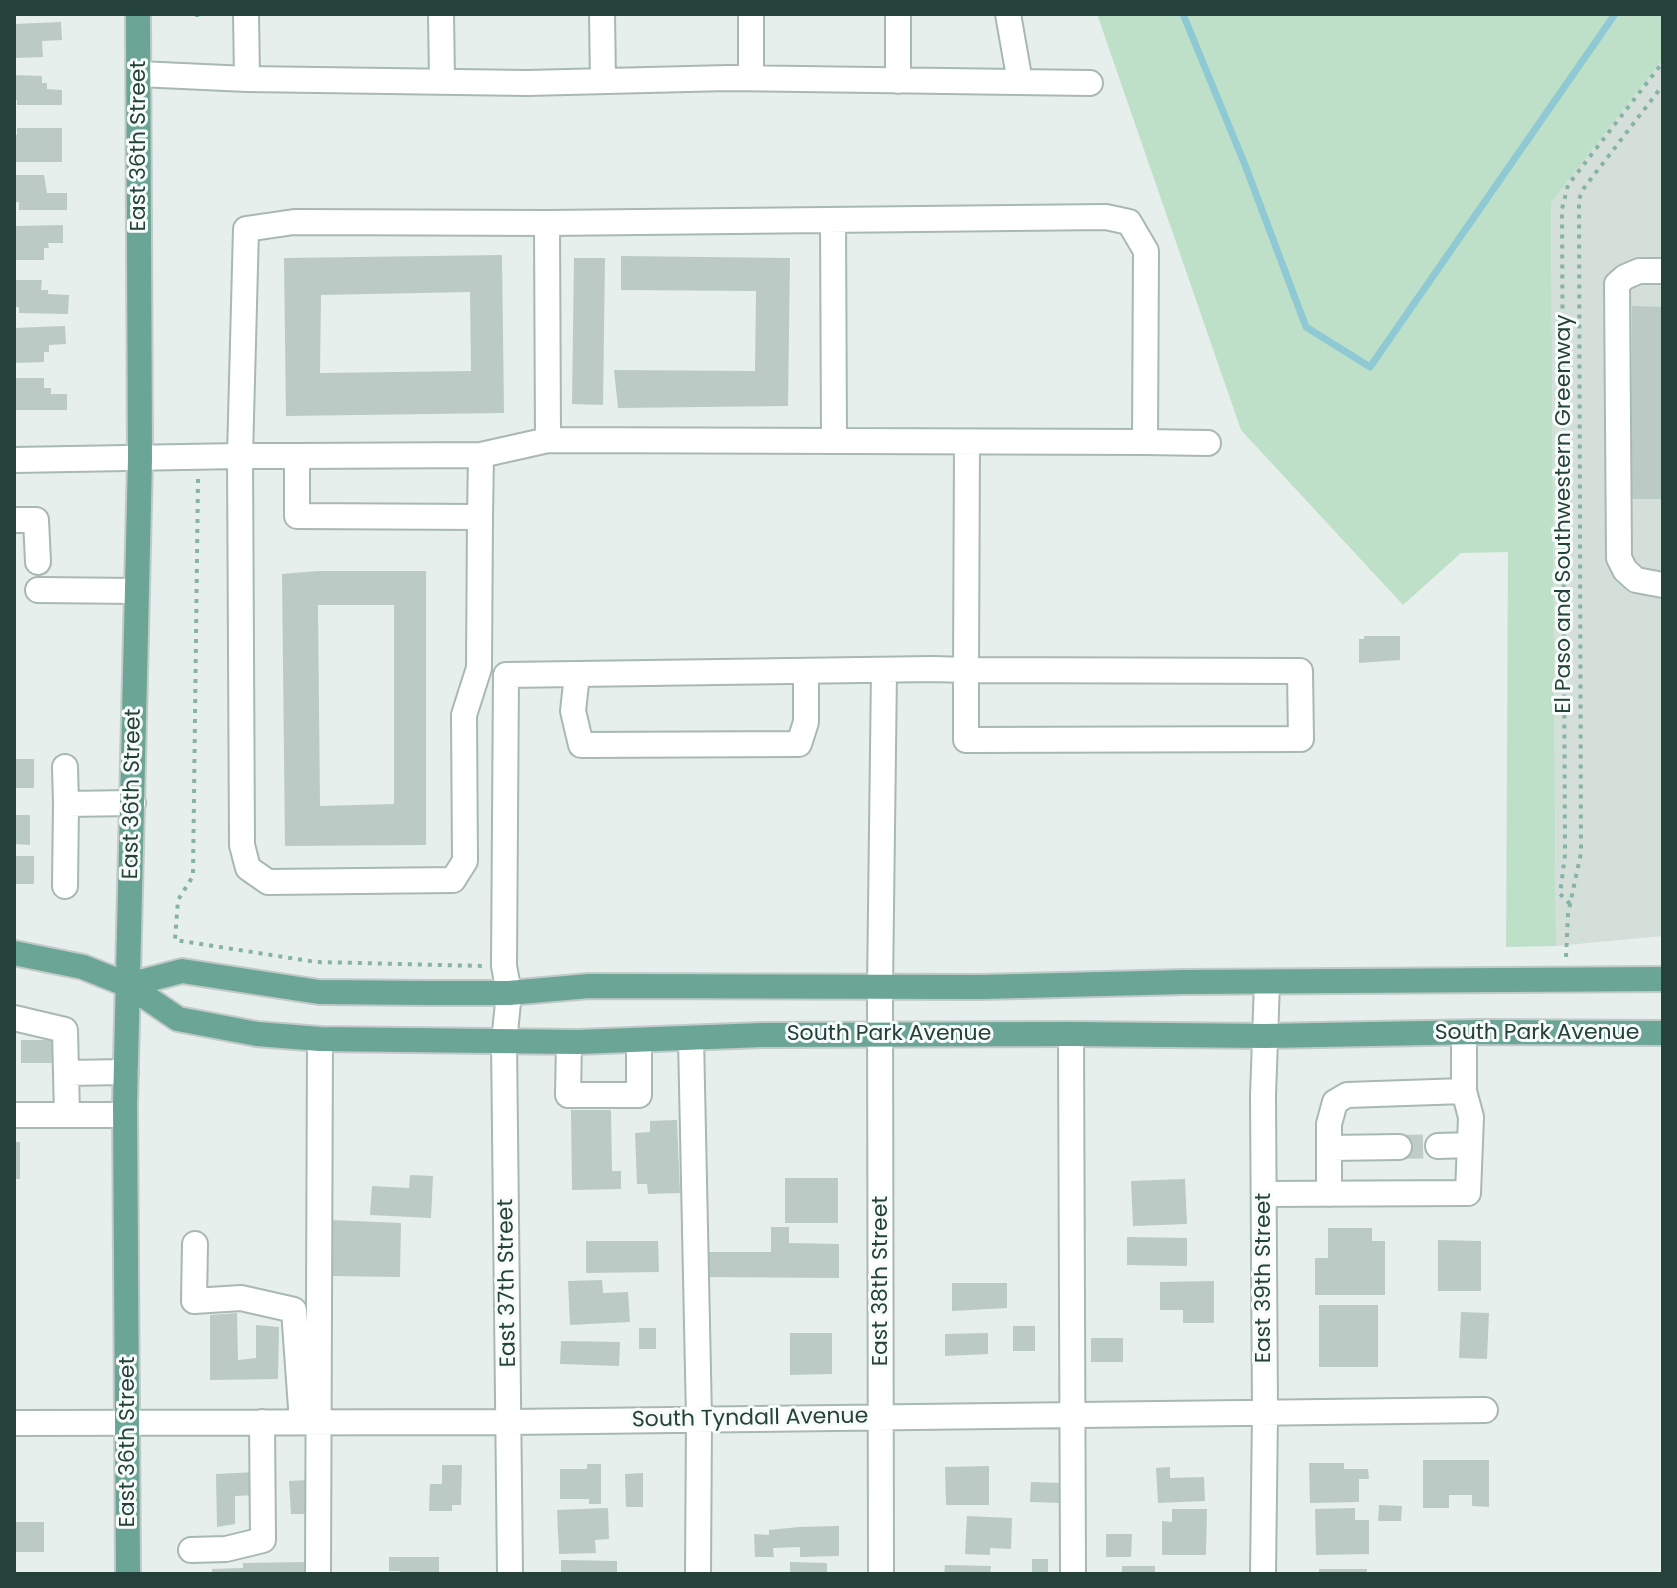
<!DOCTYPE html>
<html>
<head>
<meta charset="utf-8">
<style>
	body { margin:0 }
	#map { position:relative; width:1677px; height:1588px; overflow:hidden; background:#e6efeb; font-family:Poppins,sans-serif }
	canvas { display:block }
	.frame { position:absolute; inset:0; border:16px solid #24423a; pointer-events:none }
</style>
</head>
<body>
<div id="map">
<canvas width="1677" height="1588"></canvas>
<div class="frame"></div>
</div>
<script>
const g = document.querySelector('canvas').getContext('2d');
g.lineJoin = 'round';
function fillPath(path, color) { g.fillStyle = color; g.fill(path, 'evenodd'); }
const shape = rows => new Path2D(rows.map(r => 'M' + r).join(''));
function trace(path, color, width, dash) { g.strokeStyle = color; g.lineWidth = width; g.lineCap = dash ? 'butt' : 'round'; g.setLineDash(dash || []); g.stroke(path); }
function label(font, color, halo, rows, align = 'center') {
  g.font = font + ' Poppins,sans-serif'; g.lineWidth = 6; g.setLineDash([]); g.textBaseline = 'middle'; g.strokeStyle = halo; g.fillStyle = color; for (const [text, x, y, turn = 0] of rows) {
    g.save(); g.translate(x, y); g.rotate((+turn || 0) * Math.PI / 180); g.textAlign = isNaN(turn) ? turn : align; if (halo) g.strokeText(text, 0, 0); g.fillText(text, 0, 0); g.restore();
  }
}
fillPath(shape([
	[1663,59,1663,936,1556,946,1551,203]
]), '#d4dfda');
fillPath(shape([
	[1097,14,1663,14,1663,59,1551,203,1556,946,1506,947,1508,552,1461,553,1403,605,1241,430]
]), '#bfe0c8');
trace(shape([
	[1183,14,1245,165,1306,327,1370,367,1615,14]
]), '#8ec9d4', 7);
fillPath(shape([
	[61,22,62,40,42,41,43,57,14,58,14,24],
	[14,75,42,76,42,83,47,83,47,89,62,90,62,105,17,105,17,100,14,100],
	[17,128,62,128,62,162,14,162,14,135,17,135],
	[14,175,44,175,47,193,67,193,67,210,19,210,19,202,14,202],
	[63,225,63,243,48,243,49,248,44,248,44,260,14,260,15,226],
	[502,255,504,413,286,416,284,258],
	[470,292,471,371,320,373,321,295],
	[621,256,790,258,788,406,618,408,614,370,755,371,756,291,621,290],
	[574,258,605,258,603,405,572,404],
	[14,280,42,280,41,290,48,290,48,294,69,295,68,314,19,313,19,307,14,307],
	[1632,306,1663,307,1663,499,1632,499],
	[65,326,66,344,49,345,49,352,44,352,44,362,14,363,14,328],
	[14,378,44,378,44,388,51,388,51,394,67,394,67,410,16,410],
	[318,571,426,571,426,845,285,846,282,574],
	[318,605,394,605,394,804,320,806],
	[1364,636,1400,636,1400,660,1359,663,1359,639,1364,639],
	[14,759,34,759,34,788,14,788],
	[14,815,30,815,30,845,14,844],
	[14,856,34,856,34,884,14,884],
	[21,1040,61,1040,61,1063,21,1063],
	[571,1110,611,1110,612,1171,621,1171,621,1189,572,1190],
	[677,1120,680,1193,648,1194,647,1184,637,1184,635,1133,650,1132,650,1121],
	[14,1142,20,1142,20,1179,14,1179],
	[410,1175,433,1176,431,1218,370,1215,372,1186,409,1188],
	[785,1178,838,1178,838,1223,785,1223],
	[1185,1179,1187,1224,1133,1226,1131,1181],
	[329,1220,401,1223,400,1277,329,1276],
	[771,1227,789,1227,789,1243,839,1244,839,1278,705,1277,705,1252,771,1252],
	[1328,1228,1372,1228,1372,1241,1385,1241,1385,1295,1315,1295,1315,1258,1328,1258],
	[1127,1237,1187,1238,1187,1266,1127,1265],
	[1438,1240,1481,1241,1481,1291,1438,1291],
	[586,1241,658,1241,659,1272,586,1273],
	[602,1280,603,1293,628,1292,630,1322,570,1325,568,1281],
	[1214,1281,1214,1323,1183,1323,1183,1310,1160,1310,1160,1282],
	[952,1283,1007,1283,1007,1308,952,1311],
	[1319,1305,1378,1305,1378,1367,1319,1367],
	[1461,1312,1489,1313,1487,1359,1459,1358],
	[237,1313,238,1360,256,1358,256,1325,279,1327,278,1379,210,1380,210,1315],
	[1013,1326,1035,1326,1035,1351,1013,1351],
	[639,1328,656,1328,656,1349,639,1349],
	[790,1333,832,1333,832,1374,790,1375],
	[988,1333,988,1354,945,1356,945,1334],
	[1091,1338,1123,1338,1123,1362,1091,1362],
	[561,1341,620,1342,619,1366,560,1364],
	[1423,1460,1489,1460,1489,1507,1472,1506,1472,1495,1449,1495,1449,1508,1423,1508],
	[1309,1463,1344,1463,1344,1469,1368,1469,1369,1479,1359,1479,1359,1502,1310,1503],
	[587,1464,601,1464,601,1504,589,1504,589,1499,560,1499,560,1469,587,1469],
	[442,1465,462,1465,461,1505,452,1505,452,1511,429,1511,430,1484,442,1484],
	[989,1466,989,1505,946,1505,945,1467],
	[1170,1467,1170,1478,1204,1477,1205,1501,1158,1503,1156,1468],
	[257,1472,258,1495,235,1496,235,1524,217,1527,216,1474],
	[643,1473,643,1507,626,1507,625,1474],
	[307,1480,307,1514,291,1514,289,1481],
	[1031,1482,1061,1483,1060,1503,1030,1502],
	[1379,1505,1402,1506,1401,1521,1378,1521],
	[608,1508,609,1539,595,1540,596,1553,559,1554,557,1510],
	[1355,1508,1355,1520,1369,1520,1369,1554,1316,1555,1315,1509],
	[1172,1509,1207,1509,1206,1555,1162,1555,1162,1521,1172,1522],
	[967,1516,1012,1518,1011,1549,990,1548,990,1555,965,1554],
	[14,1522,44,1522,44,1552,14,1552],
	[839,1526,839,1556,800,1557,800,1547,773,1548,774,1557,755,1557,754,1534,769,1535,769,1530,799,1527],
	[1106,1534,1132,1534,1131,1557,1106,1557],
	[389,1557,439,1557,439,1574,400,1574,400,1571,389,1571],
	[1032,1559,1048,1559,1048,1573,1032,1573],
	[561,1560,617,1561,617,1574,561,1574],
	[307,1562,307,1574,212,1574,212,1569,243,1568,243,1563],
	[790,1562,827,1563,827,1574,790,1574],
	[945,1565,991,1566,990,1574,944,1574],
	[1122,1566,1155,1566,1155,1574,1122,1574],
	[1319,1569,1367,1569,1367,1574,1319,1574]
]), '#bbcac4');
trace(shape([
	[1399,1147,1438,1146]
]), '#bfccc8', 24, [24, 12]);
const minor = shape([
	[246,14,247,79],
	[441,14,442,81],
	[602,14,603,81],
	[751,14,751,78],
	[898,14,898,81],
	[1008,14,1020,82],
	[139,74,247,79,527,83,728,78,1090,83],
	[833,220,834,441],
	[547,223,548,440],
	[1663,271,1639,271,1625,277,1617,284,1619,558,1625,570,1636,580,1663,585],
	[481,455,548,440,1145,442],
	[297,456,240,456,246,229,294,222,547,223,1106,217,1129,222,1146,251,1145,442,1208,443],
	[14,460,240,456,242,845,248,868,268,882,453,880,465,861,464,715,479,668,480,517,297,516,297,456,481,455,480,517],
	[14,520,36,520,38,562],
	[38,590,137,591],
	[577,675,573,711,581,745,799,744,806,722,806,672],
	[65,767,66,804],
	[65,886,66,804,133,803],
	[14,1018,65,1030,66,1073],
	[1071,1034,1073,1574],
	[691,1038,699,1419,698,1574],
	[569,1042,568,1095,639,1095,639,1040],
	[14,1115,125,1115],
	[67,1115,66,1073,126,1072],
	[1438,1146,1470,1145],
	[1329,1148,1399,1147],
	[1264,1194,1468,1193,1471,1117,1464,1091,1464,1033],
	[1329,1194,1329,1124,1335,1102,1347,1095,1464,1091],
	[195,1244,194,1301,241,1298,294,1310,302,1422],
	[14,1423,510,1422,1485,1410],
	[191,1550,226,1549,263,1540,262,1422],
	[318,1574,320,1039],
	[510,1574,504,1042,509,993,504,966,506,675,933,669,966,670,1300,671,1301,739,966,740,966,670,967,443],
	[881,1574,880,988,884,671],
	[1263,1574,1265,1413,1263,1096,1267,982]
]);
const major = shape([
	[14,953,83,967,128,985,178,1019,257,1034,320,1039,578,1042,762,1035,1071,1034,1265,1036,1480,1032,1663,1033],
	[128,985,182,971,319,992,429,993,509,993,589,986,981,987,1184,982,1663,979],
	[128,1574,125,1105,140,459,138,14]
]);
trace(minor, '#a8b8b2', 28);
trace(major, '#c2cac8', 28);
trace(shape([
	[197,14,197,17],
	[198,479,193,876,178,900,175,940,316,962,484,966],
	[1570,904,1560,894,1565,855,1562,209,1568,185,1663,62],
	[1566,957,1568,914,1581,853,1579,199,1584,188,1663,85]
]), '#86b3a5', 4, [4, 6]);
trace(minor, '#fff', 24);
trace(major, '#6aa596', 24);
label('22px', '#24423a', '#f7fbf9', [
	["East 36th Street",139,146,-90],
	["El Paso and Southwestern Greenway",1564,514,-90],
	["East 36th Street",133,794,-89],
	["South Park Avenue",1537,1033],
	["South Park Avenue",889,1034],
	["East 39th Street",1264,1278,-90],
	["East 38th Street",881,1281,-90],
	["East 37th Street",508,1283,-91],
	["South Tyndall Avenue",750,1419,-1],
	["East 36th Street",128,1442,-90]
]);
</script>
</body>
</html>
